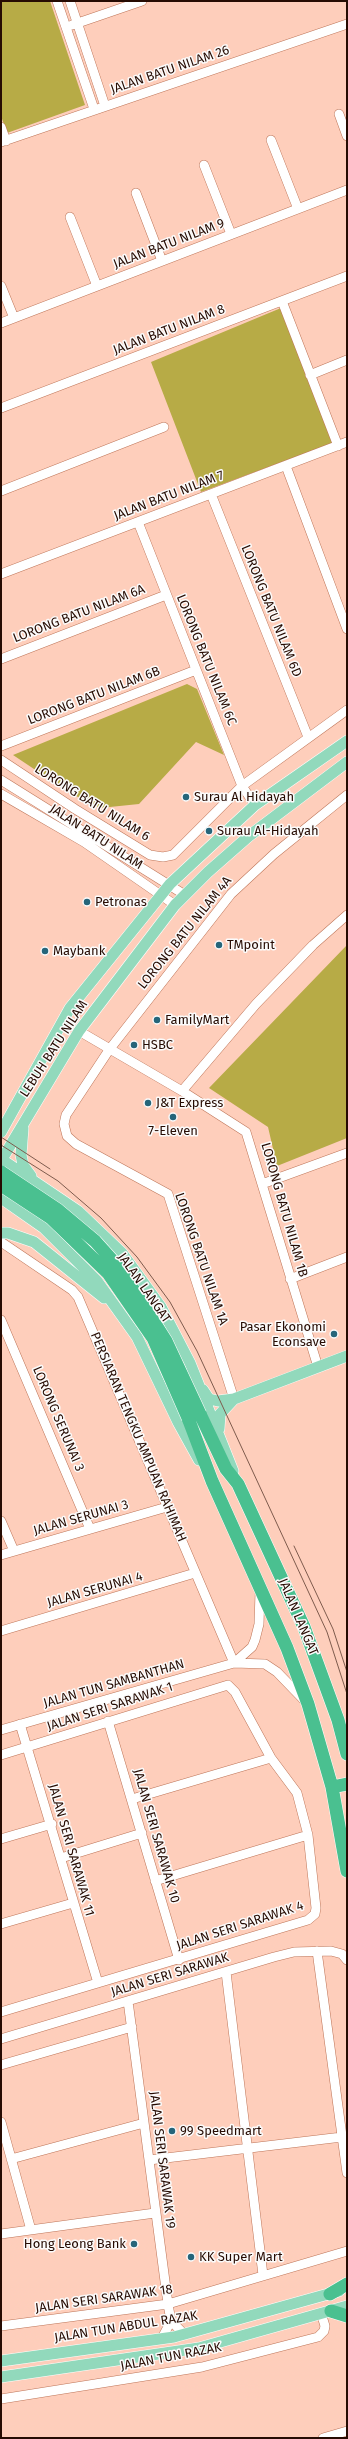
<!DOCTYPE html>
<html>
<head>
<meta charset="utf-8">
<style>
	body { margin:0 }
	#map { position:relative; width:348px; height:2439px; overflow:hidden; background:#fecebb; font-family:"Fira Sans",sans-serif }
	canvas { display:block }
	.frame { position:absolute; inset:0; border:2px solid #260b02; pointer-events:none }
</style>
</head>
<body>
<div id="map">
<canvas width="348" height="2439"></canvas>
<div class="frame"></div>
</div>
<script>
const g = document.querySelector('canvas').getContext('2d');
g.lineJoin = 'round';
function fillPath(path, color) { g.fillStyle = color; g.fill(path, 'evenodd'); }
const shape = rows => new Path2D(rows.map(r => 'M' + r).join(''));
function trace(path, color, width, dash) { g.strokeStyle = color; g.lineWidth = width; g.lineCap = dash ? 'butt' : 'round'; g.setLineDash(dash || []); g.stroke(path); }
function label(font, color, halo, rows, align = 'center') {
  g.font = font + ' "Fira Sans",sans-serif'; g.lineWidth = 3; g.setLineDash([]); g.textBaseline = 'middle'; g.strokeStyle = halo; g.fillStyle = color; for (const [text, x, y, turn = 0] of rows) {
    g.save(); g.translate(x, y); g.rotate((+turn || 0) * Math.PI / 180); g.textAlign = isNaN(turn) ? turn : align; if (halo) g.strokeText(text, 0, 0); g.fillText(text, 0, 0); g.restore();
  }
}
fillPath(shape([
	[1,1,50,1,85,105,7,133,1,116],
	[281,308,333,443,201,492,151,362],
	[187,684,197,689,224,755,196,742,139,804,100,808,70,793,13,755],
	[347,945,347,1138,277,1166,268,1127,209,1088]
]), '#b7ab46');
const minor = shape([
	[57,1,94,109],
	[70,1,105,106],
	[72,25,142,1],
	[339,114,347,136],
	[1,127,6,141],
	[271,140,298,209],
	[1,142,347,24],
	[204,165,231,234],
	[136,193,162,261],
	[70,217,97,286],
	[1,286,14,318],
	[282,301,338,446],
	[1,323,347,190],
	[310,375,347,360],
	[1,408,347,276],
	[286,466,347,629],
	[1,491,164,427],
	[211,494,308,737],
	[138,522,242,786,255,805],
	[1,574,347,442],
	[1,659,166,595],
	[1,746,196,670],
	[1,760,75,809,150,855,163,857,173,855,242,786,347,710],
	[1,780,185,895],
	[1,794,84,842,175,905],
	[79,1031,182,1091,246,1132,318,1367],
	[182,1091,256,1004,313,945,347,915],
	[262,1184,347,1153],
	[1,1242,72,1290,78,1297,234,1663],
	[290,1279,347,1257],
	[1,1320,90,1529],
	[234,1399,168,1194,76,1144,67,1136,64,1124,66,1115,109,1050,231,894,274,854,347,795],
	[1,1521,14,1551],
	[1,1555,167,1507],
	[1,1631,195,1573],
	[234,1663,252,1647,255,1640,259,1624,260,1592],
	[108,1721,179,1960],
	[20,1724,98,1983],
	[1,1730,234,1663,265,1664,277,1672,305,1701],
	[1,1755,228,1685,235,1692,271,1758,297,1793,308,1835,316,1908,315,1914,308,1920,1,2012],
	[132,1799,271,1758],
	[1,1839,52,1824],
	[61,1858,142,1833],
	[155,1881,308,1835],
	[1,1924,73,1903],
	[317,1951,347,2173],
	[226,1972,263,2275],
	[128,2001,168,2304,171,2321,184,2334],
	[1,2039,274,1957,294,1952,331,1951,342,1954,347,1960],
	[1,2065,132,2027],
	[1,2122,31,2230],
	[11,2159,144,2123],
	[149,2160,342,2137],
	[1,2234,155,2213],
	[1,2326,168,2304,347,2251],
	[162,2338,171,2321],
	[1,2399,202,2367,318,2337,324,2331,325,2326,321,2313],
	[323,2438,347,2431]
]);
const major = shape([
	[23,1128,21,1155,23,1165,31,1176],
	[1,1132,70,1008,170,884,255,805,347,741],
	[1,1159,78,1211,122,1253,161,1307,190,1363,233,1471],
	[1,1161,79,1031,175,905,208,872,249,836,347,762],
	[1,1198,44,1228,97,1281,137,1337,178,1422,199,1460],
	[1,1233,8,1233,34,1242,104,1298],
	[203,1390,209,1399,218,1401,234,1399,347,1356],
	[219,1429,220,1414,234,1399],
	[1,2361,174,2337,339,2291],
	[1,2377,199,2348,347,2306]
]);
const highway = shape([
	[200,1414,226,1469,238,1484,304,1627,338,1720,347,1754],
	[188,1418,212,1481,287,1648,308,1704,332,1787,347,1871],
	[332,1787,347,1784],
	[330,2294,347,2284],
	[331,2311,347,2316]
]);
trace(minor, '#be7558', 10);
trace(major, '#fff', 12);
trace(highway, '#fff', 14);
trace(minor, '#fff', 9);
trace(major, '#92d9bc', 11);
trace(highway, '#4ac090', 13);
trace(shape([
	[1,1137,50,1169],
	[1,1145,58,1181,101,1218,137,1257,170,1302,197,1351,327,1632,347,1694],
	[294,1546,333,1629,347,1672]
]), '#7e5b4d', 1);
const highwayBridge = shape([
	[1,1172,58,1210,95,1241,121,1270,166,1341,200,1414],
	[1,1185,51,1218,108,1273,153,1338,188,1418]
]);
trace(highwayBridge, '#fff', 14, []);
trace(highwayBridge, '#4ac090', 13);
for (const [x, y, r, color] of [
	[186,797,4,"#25657a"],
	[209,831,4,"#25657a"],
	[87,902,4,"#25657a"],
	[219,945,4,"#25657a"],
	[45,951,4,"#25657a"],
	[157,1020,4,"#25657a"],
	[134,1045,4,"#25657a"],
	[148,1103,4,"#25657a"],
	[173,1117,4,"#25657a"],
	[334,1334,4,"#25657a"],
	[172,2131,4,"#25657a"],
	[134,2244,4,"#25657a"],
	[191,2257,4,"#25657a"]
]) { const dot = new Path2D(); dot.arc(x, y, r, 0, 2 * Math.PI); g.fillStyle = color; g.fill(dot); trace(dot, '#fbfbfb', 1.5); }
label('13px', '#260b02', '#fbfbfb', [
	["JALAN BATU NILAM 26",170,70,-19],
	["JALAN BATU NILAM 9",169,244,-21],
	["JALAN BATU NILAM 8",169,330,-21],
	["JALAN BATU NILAM 7",169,496,-21],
	["LORONG BATU NILAM 6D",271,611,68],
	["LORONG BATU NILAM 6A",79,614,-21],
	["LORONG BATU NILAM 6C",206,660,68],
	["LORONG BATU NILAM 6B",94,696,-21],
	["LORONG BATU NILAM 6",92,803,32],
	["JALAN BATU NILAM",96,837,33],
	["LORONG BATU NILAM 4A",185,933,-51],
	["LEBUH BATU NILAM",54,1049,-57],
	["LORONG BATU NILAM 1B",284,1210,74],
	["LORONG BATU NILAM 1A",201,1259,71],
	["JALAN LANGAT",144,1288,55],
	["LORONG SERUNAI 3",58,1419,67],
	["PERSIARAN TENGKU AMPUAN RAHIMAH",138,1437,67],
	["JALAN SERUNAI 3",81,1518,-16],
	["JALAN SERUNAI 4",95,1590,-16],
	["JALAN LANGAT",298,1617,67],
	["JALAN TUN SAMBANTHAN",114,1684,-16],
	["JALAN SERI SARAWAK 1",110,1707,-18],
	["JALAN SERI SARAWAK 10",156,1836,74],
	["JALAN SERI SARAWAK 11",71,1850,74],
	["JALAN SERI SARAWAK 4",240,1926,-18],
	["JALAN SERI SARAWAK",170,1975,-17],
	["JALAN SERI SARAWAK 19",162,2160,83],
	["JALAN SERI SARAWAK 18",104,2299,-8],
	["JALAN TUN ABDUL RAZAK",126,2327,-9],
	["JALAN TUN RAZAK",171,2357,-11]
]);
label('13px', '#260b02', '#fbfbfb', [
	["Surau Al Hidayah",194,797],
	["Surau Al-Hidayah",217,831],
	["Petronas",95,902],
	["TMpoint",227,945],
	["Maybank",53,951],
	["FamilyMart",165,1020],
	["HSBC",142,1045],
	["J&T Express",156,1103],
	["7-Eleven",173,1131,"center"],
	["Pasar Ekonomi",326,1327,"right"],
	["Econsave",326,1342,"right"],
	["99 Speedmart",180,2131],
	["Hong Leong Bank",126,2244,"right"],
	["KK Super Mart",199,2257]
], 'left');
</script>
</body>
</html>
